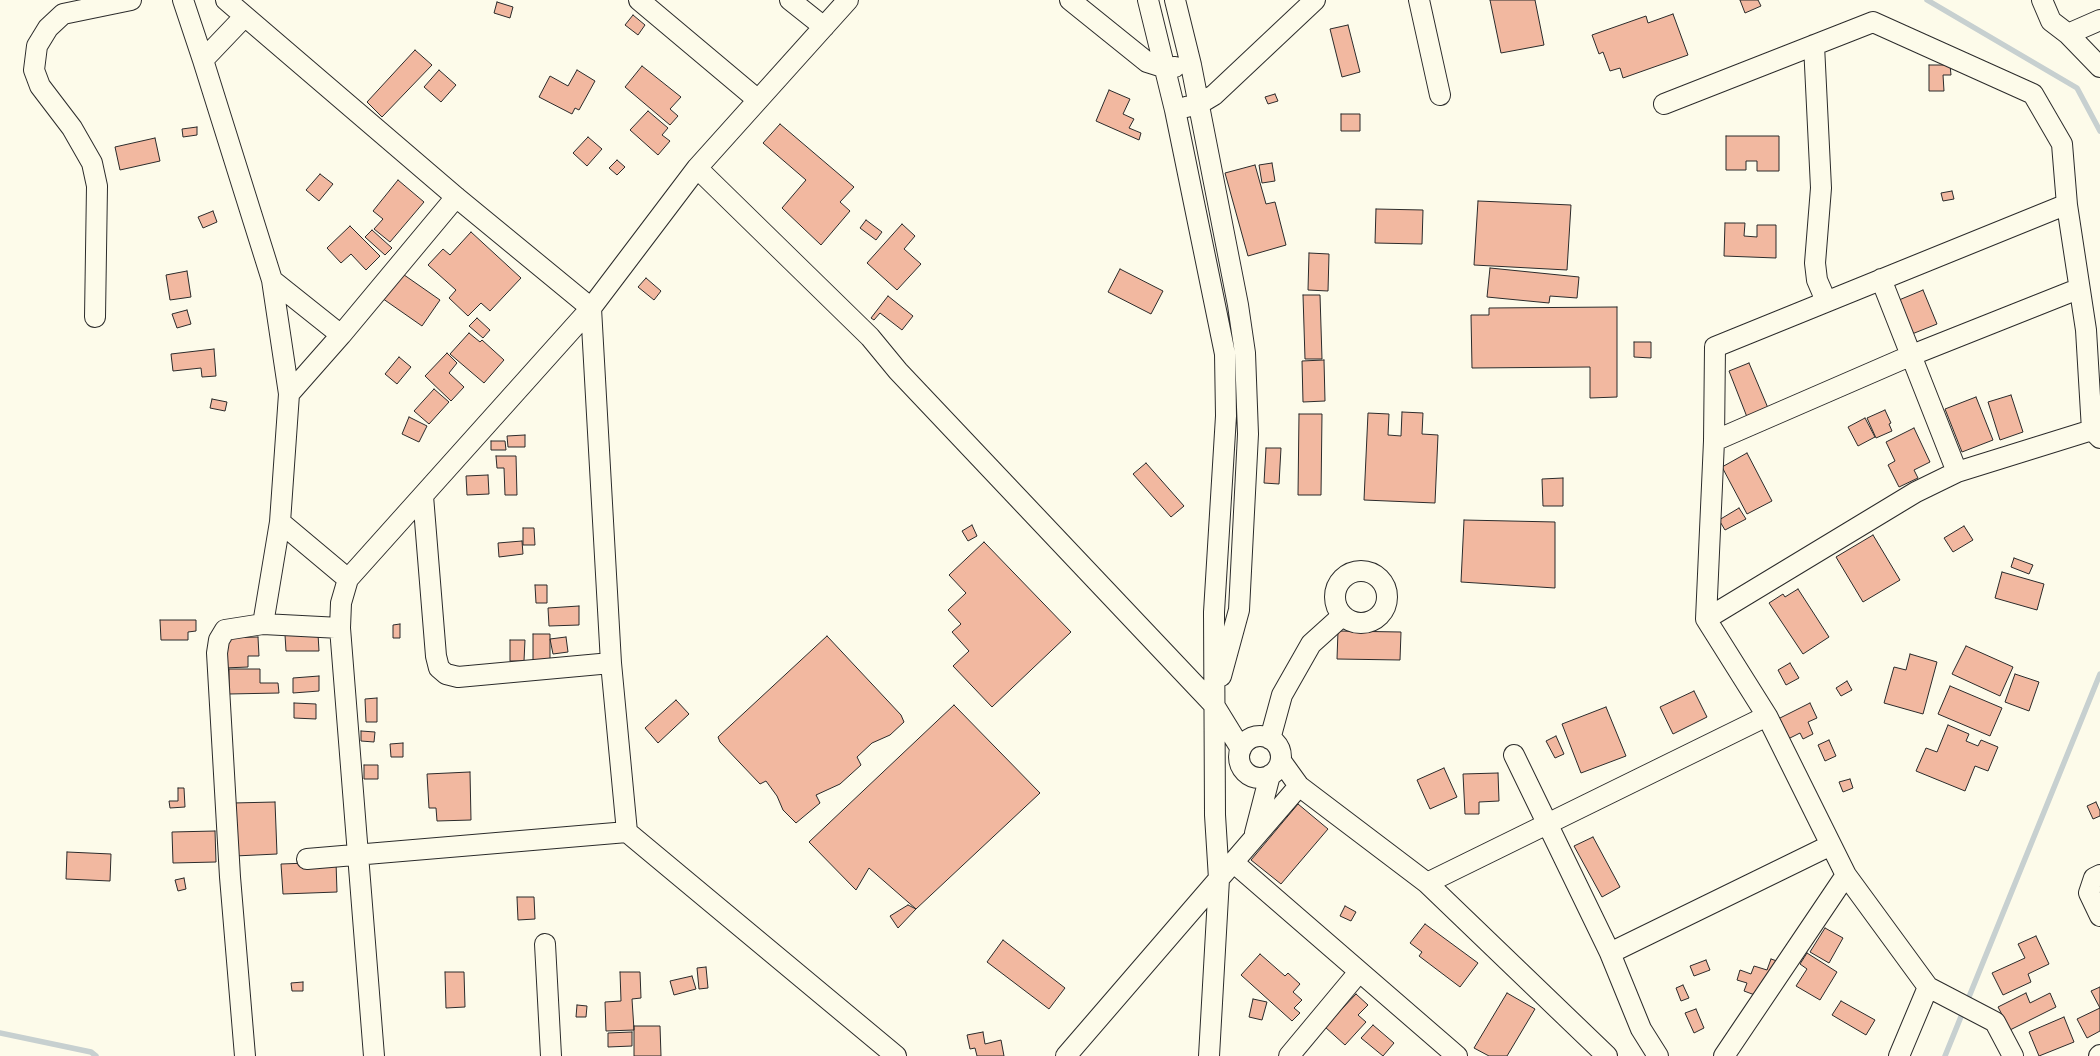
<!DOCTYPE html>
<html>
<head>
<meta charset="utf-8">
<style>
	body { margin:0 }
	canvas { display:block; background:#fdfbea }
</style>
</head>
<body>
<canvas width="2100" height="1056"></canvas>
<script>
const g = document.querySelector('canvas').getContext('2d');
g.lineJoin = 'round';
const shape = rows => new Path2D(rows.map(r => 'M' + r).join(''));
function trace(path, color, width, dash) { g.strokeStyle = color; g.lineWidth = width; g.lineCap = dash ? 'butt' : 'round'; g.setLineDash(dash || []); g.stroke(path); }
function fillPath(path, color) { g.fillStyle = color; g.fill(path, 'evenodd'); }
trace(shape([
	[1927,0,2077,88,2100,131],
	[0,1033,91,1052,96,1056],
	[1945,1056,2100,674]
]), '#c7d0d0', 5.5);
const building = shape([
	[1490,0,1535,0,1544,45,1501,53,1490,0],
	[1740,0,1758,0,1761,6,1745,13,1740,0],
	[497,2,513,7,510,18,494,13,497,2],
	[1673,14,1688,55,1623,78,1620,68,1610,71,1603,52,1599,54,1592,35,1646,16,1648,23,1673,14],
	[633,15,645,25,638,35,625,25,633,15],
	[1348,25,1360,72,1342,77,1330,29,1348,25],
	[415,50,432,65,382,117,367,102,415,50],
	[1929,65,1950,65,1951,75,1943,75,1944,91,1929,91,1929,65],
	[642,66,681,97,670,109,678,116,670,125,625,87,642,66],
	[439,70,456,85,441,102,424,87,439,70],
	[577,70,595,81,579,110,575,108,572,114,539,97,550,76,568,86,577,70],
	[1109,90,1130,99,1123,114,1134,119,1129,128,1141,133,1139,140,1096,121,1109,90],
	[1275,94,1278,101,1268,104,1265,97,1275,94],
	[648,111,668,128,662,135,670,141,658,155,630,130,648,111],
	[1341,114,1360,114,1360,131,1341,131,1341,114],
	[780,124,854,187,840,202,850,211,821,245,782,208,806,180,763,143,780,124],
	[197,127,197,135,183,137,182,129,197,127],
	[1726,136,1779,136,1779,171,1757,171,1757,161,1746,161,1746,170,1726,170,1726,136],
	[588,137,602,149,587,166,573,153,588,137],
	[155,138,160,161,120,170,115,147,155,138],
	[617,160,625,167,617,175,609,168,617,160],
	[1272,163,1275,181,1262,183,1259,165,1272,163],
	[1255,165,1266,204,1275,202,1286,245,1248,256,1225,173,1255,165],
	[320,174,333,184,319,201,306,190,320,174],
	[398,180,424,202,390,242,374,229,383,219,373,211,398,180],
	[1952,191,1954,199,1943,201,1941,193,1952,191],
	[1478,201,1571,205,1567,270,1474,265,1478,201],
	[1376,209,1423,210,1422,244,1375,243,1376,209],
	[213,211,217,222,203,228,198,217,213,211],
	[866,220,882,232,876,240,860,228,866,220],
	[1725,223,1745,223,1744,236,1757,237,1757,225,1776,225,1776,258,1724,256,1725,223],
	[902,224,915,236,904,249,921,264,897,290,867,263,902,224],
	[350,226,380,256,366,270,351,254,341,263,327,248,350,226],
	[372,230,392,248,385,255,365,237,372,230],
	[471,232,521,278,490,311,481,303,468,316,449,298,456,290,428,265,443,249,450,255,471,232],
	[1309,253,1329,254,1328,291,1308,290,1309,253],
	[1490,268,1579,277,1577,298,1550,296,1549,303,1487,297,1490,268],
	[1120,269,1163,291,1151,314,1108,292,1120,269],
	[397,270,440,300,422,326,379,296,397,270],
	[187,271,191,297,170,300,166,275,187,271],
	[646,278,661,291,654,300,638,287,646,278],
	[1923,290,1937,324,1912,334,1899,300,1923,290],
	[1303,295,1320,295,1322,359,1305,359,1303,295],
	[888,296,913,316,902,330,880,313,874,320,871,318,888,296],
	[1617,307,1617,397,1590,398,1590,367,1472,368,1471,315,1489,315,1489,308,1617,307],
	[187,310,191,324,177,328,172,314,187,310],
	[477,318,490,330,483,338,469,326,477,318],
	[469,333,480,342,482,340,504,360,484,383,450,354,469,333],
	[1634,342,1651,342,1651,358,1634,357,1634,342],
	[214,349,216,376,202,377,201,368,173,371,171,354,214,349],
	[447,353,457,363,449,373,464,387,451,401,425,376,447,353],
	[399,357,411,367,397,384,385,374,399,357],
	[1324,360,1325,401,1303,402,1302,361,1324,360],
	[1749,363,1768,408,1747,417,1729,371,1749,363],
	[434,389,449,402,429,424,414,411,434,389],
	[2011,395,2023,432,2000,440,1988,402,2011,395],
	[1976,397,1993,440,1962,452,1945,409,1976,397],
	[212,399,227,402,225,411,210,408,212,399],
	[1885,410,1891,423,1889,424,1892,431,1876,438,1867,418,1885,410],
	[1402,412,1423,413,1422,434,1438,435,1435,503,1364,500,1368,413,1389,414,1388,435,1401,436,1402,412],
	[1299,414,1322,414,1321,495,1298,495,1299,414],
	[409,417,427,426,419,442,402,434,409,417],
	[1865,418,1875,437,1858,446,1848,427,1865,418],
	[1914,428,1930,462,1914,470,1918,478,1899,487,1888,465,1895,461,1886,442,1914,428],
	[525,435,525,447,508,447,507,436,525,435],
	[491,441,505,441,506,450,491,450,491,441],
	[1266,448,1281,448,1279,484,1264,483,1266,448],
	[1747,453,1772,501,1747,514,1722,467,1747,453],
	[496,456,516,456,517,495,505,495,504,468,497,468,496,456],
	[1146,463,1184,506,1171,517,1133,474,1146,463],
	[488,475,489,494,467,495,466,476,488,475],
	[1563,478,1563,506,1543,506,1542,479,1563,478],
	[1739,508,1746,519,1725,530,1719,520,1739,508],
	[1464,520,1555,522,1555,588,1461,582,1464,520],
	[972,525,977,536,968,541,962,531,972,525],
	[1964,526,1973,540,1953,552,1944,538,1964,526],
	[523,528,534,528,535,545,523,545,523,528],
	[1873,535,1900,580,1863,602,1836,557,1873,535],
	[522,541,523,554,499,557,498,543,522,541],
	[984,542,1071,632,992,707,953,666,969,651,952,632,961,624,948,610,966,593,949,575,984,542],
	[2014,558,2033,565,2029,574,2011,567,2014,558],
	[2002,572,2044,584,2037,610,1995,598,2002,572],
	[535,585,547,585,547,603,536,603,535,585],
	[1798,589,1829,637,1803,654,1769,603,1783,594,1785,597,1798,589],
	[579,606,579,625,549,626,548,608,579,606],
	[160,620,196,620,196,631,188,632,188,640,161,640,160,620],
	[400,624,400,638,393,638,393,625,400,624],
	[1338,631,1401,632,1400,660,1337,659,1338,631],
	[318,634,319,651,286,651,285,635,318,634],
	[533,634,550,634,550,661,533,660,533,634],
	[827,636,901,715,904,722,890,735,872,743,857,757,861,765,840,784,816,795,820,803,796,823,783,810,777,796,766,781,760,784,720,742,718,737,827,636],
	[258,637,259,656,248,656,248,667,224,668,223,638,258,637],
	[566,637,568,652,553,654,550,639,566,637],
	[510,640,525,640,524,661,510,661,510,640],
	[1966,646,2013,667,2000,696,1952,674,1966,646],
	[1910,654,1937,662,1923,714,1884,703,1894,667,1906,670,1910,654],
	[1790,663,1799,678,1786,685,1778,670,1790,663],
	[229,669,260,669,260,683,278,683,279,693,229,694,229,669],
	[2015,674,2039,682,2029,711,2005,702,2015,674],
	[319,676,319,691,293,693,293,678,319,676],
	[1847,681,1852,690,1841,696,1836,688,1847,681],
	[1950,686,2002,708,1990,736,1938,714,1950,686],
	[1694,691,1707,717,1673,734,1660,707,1694,691],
	[377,698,377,722,366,722,365,699,377,698],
	[676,700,689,714,658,743,645,728,676,700],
	[294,703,316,704,316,719,294,718,294,703],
	[1810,703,1817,718,1808,722,1813,734,1803,739,1800,733,1786,740,1776,720,1810,703],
	[954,705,1040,793,916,909,869,868,856,890,809,842,954,705],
	[1606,707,1626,756,1581,773,1562,724,1606,707],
	[1948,725,1969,734,1966,741,1978,746,1981,740,1998,747,1988,771,1975,766,1965,791,1916,771,1926,748,1937,752,1948,725],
	[361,731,375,732,374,742,361,741,361,731],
	[1556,736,1564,754,1555,758,1546,741,1556,736],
	[1829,740,1836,756,1825,761,1818,745,1829,740],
	[403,743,403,757,391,757,390,744,403,743],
	[364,765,378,765,378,779,364,779,364,765],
	[1444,768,1457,797,1430,809,1417,780,1444,768],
	[470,772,471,820,437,821,436,808,429,808,427,774,470,772],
	[1498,773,1499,801,1479,802,1479,814,1465,814,1463,774,1498,773],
	[1850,779,1853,788,1843,792,1839,782,1850,779],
	[178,788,184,788,185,807,170,808,169,801,178,801,178,788],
	[275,802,277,854,235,856,233,803,275,802],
	[2096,802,2100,811,2100,816,2093,819,2087,806,2096,802],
	[1298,804,1328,829,1281,884,1251,860,1298,804],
	[215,831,216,862,173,863,172,832,215,831],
	[1593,837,1620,887,1602,897,1574,846,1593,837],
	[67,852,111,854,110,881,66,879,67,852],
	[336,862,337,892,283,894,281,864,336,862],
	[184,878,186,889,178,891,175,880,184,878],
	[517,897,534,897,535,919,518,920,517,897],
	[908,905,916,909,898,928,890,916,908,905],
	[1345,906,1356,912,1351,921,1340,916,1345,906],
	[1425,924,1478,963,1460,987,1419,956,1422,952,1410,943,1425,924],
	[1825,928,1843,938,1829,963,1810,952,1825,928],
	[2036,936,2049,964,2028,974,2031,982,2003,995,1992,973,2025,958,2018,944,2036,936],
	[1003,940,1065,988,1049,1009,987,962,1003,940],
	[1807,953,1837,972,1820,1000,1796,986,1807,969,1800,964,1807,953],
	[1260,954,1285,976,1288,973,1300,984,1293,992,1302,1000,1294,1008,1300,1013,1292,1021,1241,975,1260,954],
	[1771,959,1777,961,1763,998,1744,991,1747,983,1737,980,1740,970,1751,974,1754,966,1767,970,1771,959],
	[1706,960,1710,970,1694,976,1690,966,1706,960],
	[706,967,708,988,699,989,697,968,706,967],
	[445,972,464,972,465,1007,446,1008,445,972],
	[620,972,640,972,641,998,632,999,634,1030,606,1031,605,1002,621,1001,620,972],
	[692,976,696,989,674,995,670,981,692,976],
	[303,982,303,991,292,991,291,983,303,982],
	[1683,985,1689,998,1681,1001,1676,988,1683,985],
	[2100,987,2100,1031,2087,1038,2077,1019,2100,1008,2091,991,2100,987],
	[1507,993,1535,1009,1507,1056,1489,1056,1474,1048,1507,993],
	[2026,993,2030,1003,2050,993,2056,1007,2010,1030,1998,1007,2026,993],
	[1356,994,1368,1005,1358,1015,1366,1022,1345,1045,1325,1027,1356,994],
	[1253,999,1267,1002,1262,1020,1249,1017,1253,999],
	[1841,1001,1875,1020,1866,1035,1832,1015,1841,1001],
	[577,1005,587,1006,586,1017,576,1017,577,1005],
	[1696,1009,1704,1028,1694,1033,1685,1013,1696,1009],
	[2064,1017,2074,1042,2039,1056,2029,1032,2064,1017],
	[1373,1025,1394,1043,1383,1056,1361,1038,1373,1025],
	[634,1026,660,1026,661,1056,634,1056,634,1026],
	[632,1032,632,1046,608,1047,608,1033,632,1032],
	[983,1032,985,1044,1001,1040,1004,1056,977,1056,975,1048,970,1049,967,1035,983,1032]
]);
fillPath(building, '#f2b8a0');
trace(building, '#2b2b2b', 1);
const minor = shape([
	[183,0,203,60,272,280,289,394,280,522,263,624,340,628],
	[226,0,456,197,591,308,348,579,341,603,340,628,374,1056],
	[639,0,758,100],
	[790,0,824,27],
	[848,0,697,168,591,308,611,663,627,832,896,1056],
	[1070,0,1147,62,1166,68,1175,67],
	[1148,0,1175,110,1225,354,1226,416,1214,612,1215,815,1219,879,1209,1056],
	[1175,0,1191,65,1238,305,1245,353,1248,434,1239,610,1221,676],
	[1419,0,1440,95],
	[2042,0,2051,21,2068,34,2100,67],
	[2068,34,2100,20],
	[1814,45,1821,188,1815,263,1817,280,1826,301],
	[203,60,244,17],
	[1664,104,1873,22,2033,94,2062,144,2067,205,2086,330,2092,430],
	[1186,107,1199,104,1214,95,1315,0],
	[697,168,870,337,898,371,1214,705,1241,749],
	[1881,279,1957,472],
	[272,280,341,335],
	[95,317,97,186,92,163,72,128,40,86,34,70,37,46,48,28,63,14,131,0],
	[289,394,341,335,456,197],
	[1714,441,1912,355,2078,289],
	[423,496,436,656,439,668,446,674,458,677,611,663],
	[280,522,348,579],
	'1335 597a26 26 0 1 1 52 0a26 26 0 1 1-52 0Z',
	[1706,619,1714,441,1715,347,2060,207],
	'1239 757a21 21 0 1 1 42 0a21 21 0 1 1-42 0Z',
	[1270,739,1282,695,1311,644,1342,616],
	[1514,755,1610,953,1641,1029,1658,1056],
	[1281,761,1299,786,1427,883,1607,1056],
	[1255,833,1270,775],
	[307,859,627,832],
	[1233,862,1457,1056],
	[2100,875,2094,878,2089,893,2100,916],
	[1427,883,1767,716],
	[545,944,551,1056],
	[1610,953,1831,845],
	[245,1056,230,877,217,653,219,640,225,630,263,624],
	[1066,1056,1299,786],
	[1289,1056,1359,972],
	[1724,1056,1846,875],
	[1899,1056,1928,987],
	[2013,1056,1995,1022,1928,987,1846,875,1767,716,1706,619,1916,492,1957,472,2092,430,2100,438],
	[2099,1056,2100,1055]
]);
trace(minor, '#2b2b2b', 22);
trace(minor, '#fdfbea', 20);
</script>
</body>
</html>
